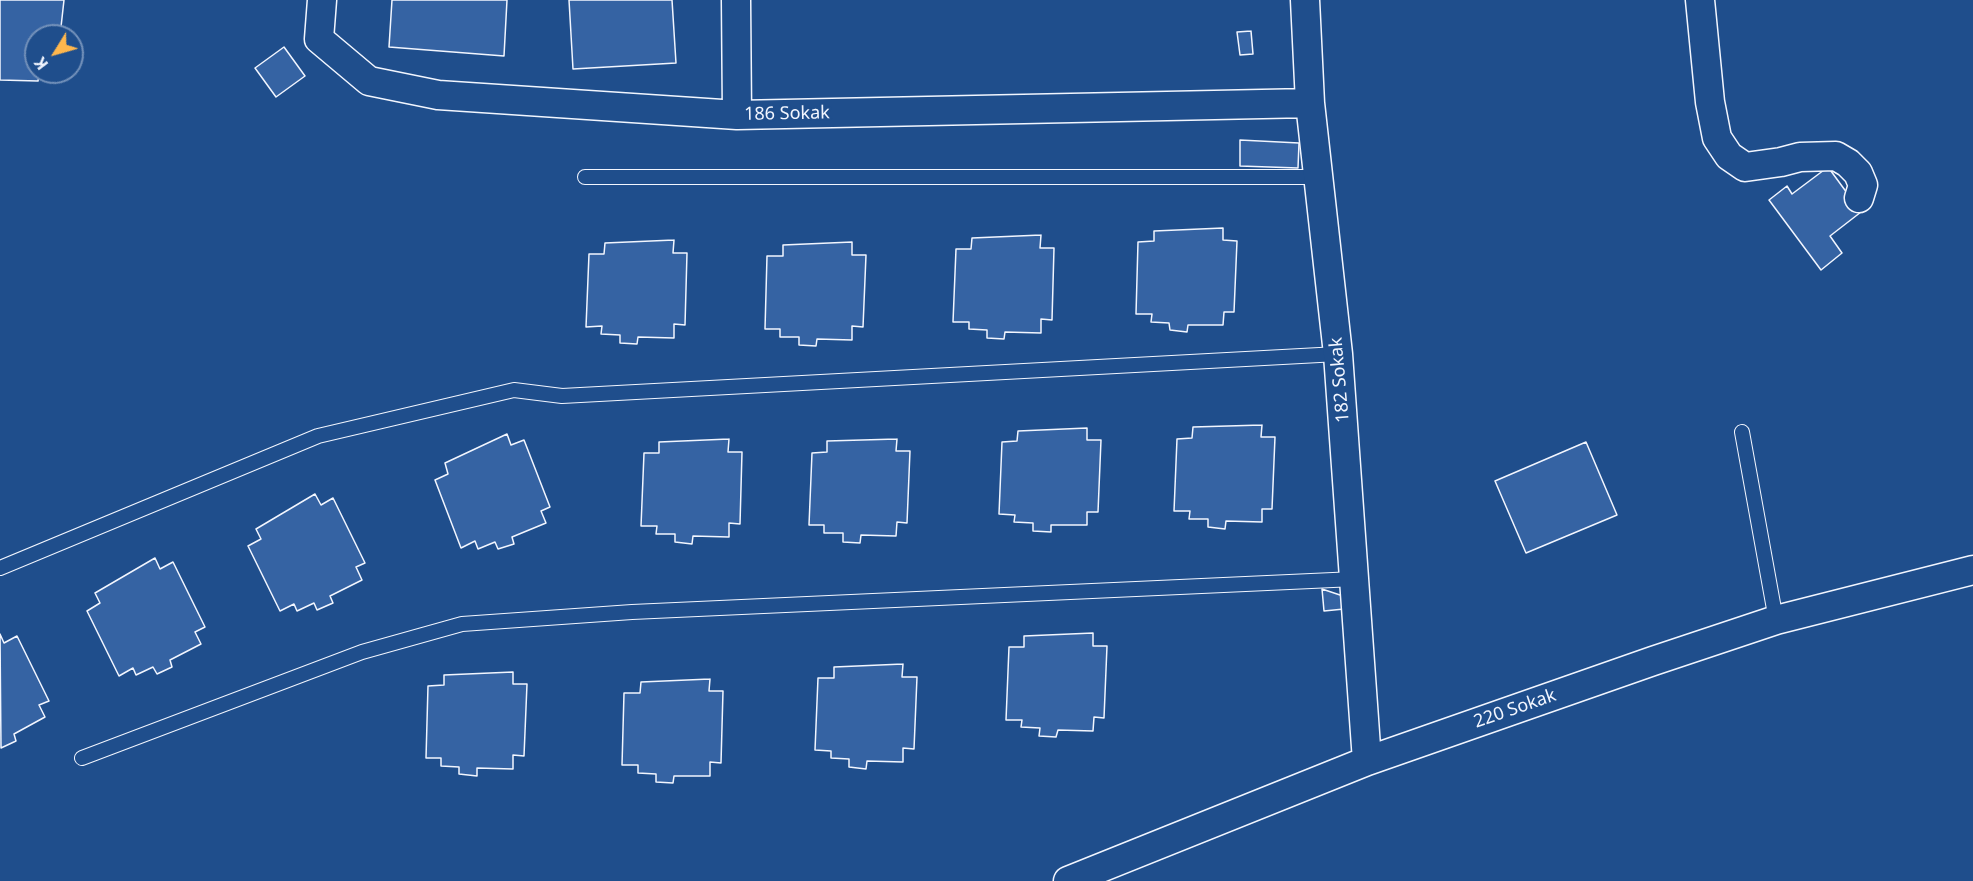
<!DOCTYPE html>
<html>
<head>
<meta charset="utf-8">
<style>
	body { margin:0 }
	#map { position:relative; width:1973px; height:881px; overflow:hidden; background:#1f4e8c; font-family:"Noto Sans",sans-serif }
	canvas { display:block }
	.north { position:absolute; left:24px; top:24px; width:60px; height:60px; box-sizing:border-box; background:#1f4e8c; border:2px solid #7391ba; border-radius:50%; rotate:233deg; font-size:16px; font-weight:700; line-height:24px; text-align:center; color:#f2f6ff }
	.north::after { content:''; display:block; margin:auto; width:21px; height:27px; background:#ffb74d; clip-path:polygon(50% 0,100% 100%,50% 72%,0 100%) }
</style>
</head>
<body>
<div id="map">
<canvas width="1973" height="881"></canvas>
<div class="north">K</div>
</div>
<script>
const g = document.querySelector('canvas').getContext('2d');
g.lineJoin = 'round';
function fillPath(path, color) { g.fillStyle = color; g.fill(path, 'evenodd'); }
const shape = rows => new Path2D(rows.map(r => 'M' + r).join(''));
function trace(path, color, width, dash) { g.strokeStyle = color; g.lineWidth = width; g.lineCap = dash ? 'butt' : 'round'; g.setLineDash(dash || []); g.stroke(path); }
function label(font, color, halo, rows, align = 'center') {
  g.font = font + ' "Noto Sans",sans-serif'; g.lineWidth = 4.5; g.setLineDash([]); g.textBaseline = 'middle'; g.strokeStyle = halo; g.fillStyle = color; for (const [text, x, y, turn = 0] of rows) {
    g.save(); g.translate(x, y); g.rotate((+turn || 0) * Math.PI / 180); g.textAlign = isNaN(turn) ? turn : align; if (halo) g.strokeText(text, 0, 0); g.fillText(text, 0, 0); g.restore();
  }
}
const building = shape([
	[0,0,64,0,60,36,36,36,36,72,40,72,38,81,0,80,0,0],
	[392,0,507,0,504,56,389,47,392,0],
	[569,0,672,0,676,63,573,69,569,0],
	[1251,31,1253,54,1240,55,1237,32,1251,31],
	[284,47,305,76,276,97,255,68,284,47],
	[1240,140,1299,143,1298,168,1240,166,1240,140],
	[1828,167,1861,212,1830,236,1842,253,1821,270,1769,200,1787,186,1792,194,1828,167],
	[1223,228,1223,240,1237,241,1234,312,1224,312,1223,325,1188,325,1187,332,1170,330,1169,323,1151,322,1152,314,1136,314,1138,242,1154,241,1154,231,1223,228],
	[1041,235,1040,248,1054,248,1052,320,1041,319,1041,333,1005,332,1004,339,987,338,987,330,969,329,969,322,953,322,956,249,971,249,972,238,1041,235],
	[674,240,673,253,687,253,685,325,674,324,674,338,638,337,637,344,620,343,620,335,601,334,602,326,586,327,589,254,604,254,605,243,674,240],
	[852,242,852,255,866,255,863,327,852,326,852,340,817,339,816,346,799,345,799,337,780,337,780,329,765,329,767,256,783,256,783,245,852,242],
	[1262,425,1261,437,1275,437,1272,509,1262,509,1262,522,1226,521,1225,529,1208,527,1208,519,1189,519,1190,511,1174,511,1177,439,1192,438,1193,427,1262,425],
	[1087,428,1087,440,1101,440,1098,512,1087,512,1087,525,1051,525,1051,532,1033,531,1033,523,1014,522,1015,515,999,514,1002,442,1017,441,1018,431,1087,428],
	[507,434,511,445,524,440,550,507,541,511,546,523,512,537,514,544,498,549,495,542,478,549,475,541,461,548,435,480,448,474,445,463,507,434],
	[729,439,728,452,742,452,740,524,729,523,729,537,693,536,692,544,675,542,675,534,656,534,657,526,641,526,644,453,659,453,659,442,729,439],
	[897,439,896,451,910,451,907,523,897,522,896,536,861,535,860,543,843,542,843,533,824,533,824,525,809,525,812,453,827,452,827,441,897,439],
	[1586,442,1617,515,1526,553,1495,481,1586,442],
	[315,494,321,505,333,498,365,563,356,567,362,580,330,596,333,603,317,610,314,603,297,611,294,604,280,611,248,546,261,539,256,529,315,494],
	[155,558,160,569,173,562,205,627,195,632,201,644,170,660,172,667,157,674,153,667,136,675,133,668,119,676,87,611,100,603,95,593,155,558],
	[1322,589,1343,596,1344,609,1324,611,1322,589],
	[1093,633,1093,646,1107,646,1104,718,1094,717,1093,731,1058,730,1056,737,1039,736,1040,728,1021,727,1022,720,1006,720,1009,647,1024,647,1024,636,1093,633],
	[0,634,4,643,17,636,49,701,39,705,45,717,14,734,16,741,1,748,0,634],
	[903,664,902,677,917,677,914,749,903,748,903,762,867,761,866,769,849,767,849,759,831,758,831,751,815,750,818,678,834,678,834,667,903,664],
	[513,672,513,684,527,684,524,756,513,755,513,769,477,768,477,776,459,774,459,767,441,766,441,758,426,758,428,686,444,685,444,675,513,672],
	[710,679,709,691,723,691,721,763,710,762,710,776,674,776,673,783,656,782,656,774,638,773,638,765,622,765,624,693,640,693,641,682,710,679]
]);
fillPath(building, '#3563a3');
trace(building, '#f2f6ff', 1.5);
const lane = shape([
	[585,177,1318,177],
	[1742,432,1776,620],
	[0,568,318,436,514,390,562,396,1338,354],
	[82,758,362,652,462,624,632,612,1355,579]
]);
const street = shape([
	[322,0,319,39,369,81,438,95,737,115,1310,103],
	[736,0,737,115],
	[1305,0,1310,103,1338,354,1367,761],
	[1700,0,1710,102,1717,138,1729,156,1745,167,1781,162,1800,157,1836,156,1848,163,1858,173,1863,185,1859,198],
	[1068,881,1367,761,1653,661,1776,620,1973,570]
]);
trace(lane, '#f2f6ff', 16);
trace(street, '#f2f6ff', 31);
trace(lane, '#1f4e8c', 14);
trace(street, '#1f4e8c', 28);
label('18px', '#f2f6ff', '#1f4e8c', [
	["186 Sokak",787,114,-1],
	["182 Sokak",1340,380,-95],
	["220 Sokak",1515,709,-19]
]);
</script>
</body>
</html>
